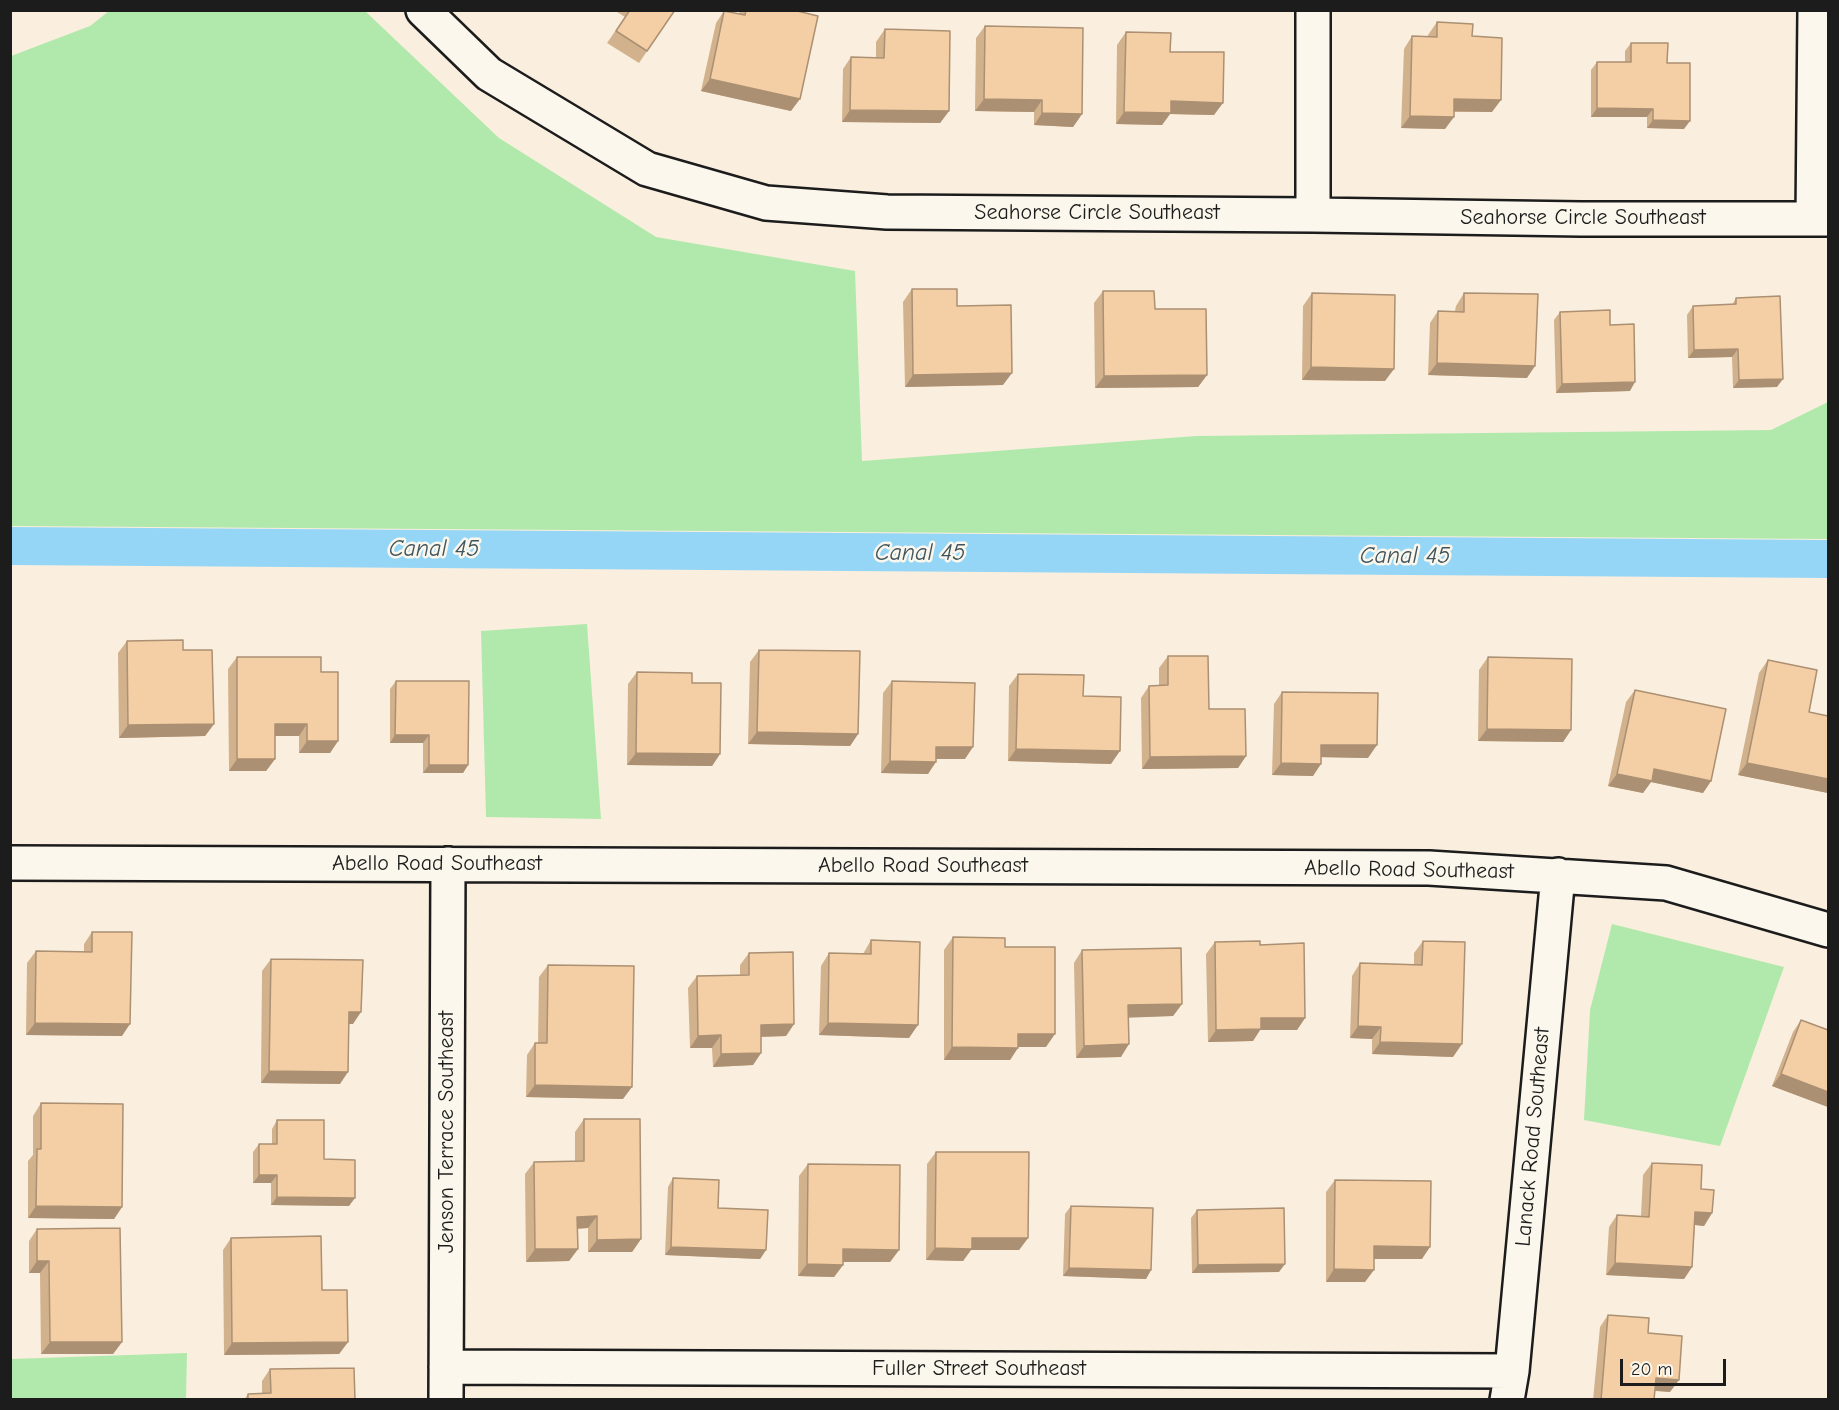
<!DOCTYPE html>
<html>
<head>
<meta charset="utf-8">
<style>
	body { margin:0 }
	#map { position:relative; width:1839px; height:1410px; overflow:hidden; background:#faefde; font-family:"Comic Neue",sans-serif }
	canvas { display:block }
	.frame { position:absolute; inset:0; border:12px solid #1c1c1c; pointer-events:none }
	.scale { position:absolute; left:1620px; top:1359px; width:106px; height:27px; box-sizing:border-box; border:3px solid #1c1c1c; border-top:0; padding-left:8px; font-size:18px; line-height:21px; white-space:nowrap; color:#1c1c1c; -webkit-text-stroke:4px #fbf7ec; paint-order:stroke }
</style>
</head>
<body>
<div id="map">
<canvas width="1839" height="1410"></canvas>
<div class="frame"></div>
<div class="scale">20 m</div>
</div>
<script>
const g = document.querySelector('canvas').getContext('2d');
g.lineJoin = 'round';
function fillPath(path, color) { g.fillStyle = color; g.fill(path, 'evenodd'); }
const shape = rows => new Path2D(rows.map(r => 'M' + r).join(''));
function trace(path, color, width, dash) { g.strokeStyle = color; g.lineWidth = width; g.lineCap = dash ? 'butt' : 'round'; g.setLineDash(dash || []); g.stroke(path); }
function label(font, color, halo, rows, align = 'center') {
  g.font = font + ' "Comic Neue",sans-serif'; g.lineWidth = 5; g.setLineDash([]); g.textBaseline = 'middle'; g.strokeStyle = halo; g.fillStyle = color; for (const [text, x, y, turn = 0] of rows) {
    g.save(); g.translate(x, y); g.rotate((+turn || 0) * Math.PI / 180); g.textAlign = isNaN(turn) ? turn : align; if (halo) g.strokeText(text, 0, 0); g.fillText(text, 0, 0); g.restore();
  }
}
fillPath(shape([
	[109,11,365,11,499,138,656,237,855,271,862,461,1196,436,1771,430,1828,402,1828,539,11,526,11,56,90,26],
	[587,624,601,819,486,817,481,631],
	[1612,924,1784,967,1720,1146,1584,1120,1590,1010],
	[187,1353,186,1399,11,1399,11,1359]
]), '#b1e9ac');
trace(shape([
	[10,546,1828,559]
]), '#95d6f7', 38);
const street = shape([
	[423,10,489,74,647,169,766,203,887,212,1313,215,1581,219,1828,219],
	[1313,215,1313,10],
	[1813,219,1815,10],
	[10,863,1429,868,1666,883,1828,930],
	[446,1367,1512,1371],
	[446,1400,448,864],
	[1507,1400,1512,1371,1558,875]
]);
trace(street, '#1c1c1c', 38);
trace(street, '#fbf7ec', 33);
fillPath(shape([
	[614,10,675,10,639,63,607,43,625,17],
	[740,10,793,10,791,111,701,91,716,23,724,11,739,14],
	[1437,22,1492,112,1454,112,1445,129,1401,128,1404,49,1412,36,1428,37,1428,35],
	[985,26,1082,114,1073,127,1034,125,1034,112,975,111,976,38],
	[885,29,949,111,940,123,842,122,843,69,851,57,876,58,876,42],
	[1126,32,1170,52,1214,115,1170,114,1162,125,1116,124,1117,45],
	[1631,43,1684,129,1647,128,1647,117,1591,117,1591,70,1597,62,1625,62,1625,51],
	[912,289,957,306,1003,385,905,387,903,302],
	[1103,291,1207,375,1198,387,1095,388,1094,303],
	[1312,293,1385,381,1302,380,1303,306],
	[1464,293,1527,378,1428,375,1430,323,1438,311,1455,311,1456,306],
	[1736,298,1777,387,1733,388,1732,357,1688,358,1687,315,1693,306,1732,305],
	[1560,312,1610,325,1630,391,1556,393,1554,320],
	[127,641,183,650,214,724,205,736,119,738,118,653],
	[759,650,858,734,850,746,748,744,750,662],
	[1168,656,1209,709,1246,756,1238,768,1142,769,1141,698,1149,686,1159,685,1159,668],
	[237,657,321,672,338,741,330,753,299,753,299,736,275,736,275,759,266,771,229,771,228,669],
	[1488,657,1571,730,1563,742,1478,741,1479,670],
	[1768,660,1809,712,1828,716,1828,793,1738,775,1759,673],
	[637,672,692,683,720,754,712,766,627,765,628,684],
	[1018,674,1111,764,1008,761,1009,686],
	[396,681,468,765,463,773,423,773,423,743,390,743,390,689],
	[892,681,965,759,936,759,928,774,881,773,883,693],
	[1635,690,1711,781,1703,793,1651,782,1643,793,1608,786,1626,702],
	[1282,692,1368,758,1321,757,1313,776,1272,775,1274,704],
	[92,932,122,1036,26,1035,27,963,36,951,84,952,84,944],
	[953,937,1005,947,1046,1047,1018,1047,1010,1060,944,1060,944,950],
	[871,940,909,1038,819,1035,821,966,829,953,863,954],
	[1423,941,1453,1057,1372,1054,1372,1039,1350,1038,1352,976,1360,963,1414,965,1414,953],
	[1215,942,1260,945,1305,1018,1297,1030,1260,1030,1253,1041,1208,1042,1206,954],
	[1082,950,1182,1004,1173,1016,1129,1017,1121,1057,1076,1058,1074,963],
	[749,953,794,1024,786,1036,761,1037,761,1053,753,1065,713,1067,712,1048,690,1048,688,988,697,976,740,975,740,965],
	[271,959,353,1024,349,1024,340,1084,261,1083,262,971],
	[548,965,623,1099,526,1097,527,1055,535,1043,538,1043,539,977],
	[1801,1020,1827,1029,1828,1026,1828,1107,1772,1086,1793,1032],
	[41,1103,122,1207,114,1219,28,1218,28,1161,33,1155,33,1116],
	[584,1119,641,1239,632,1252,588,1252,588,1228,577,1229,578,1249,569,1261,526,1262,525,1174,534,1162,575,1161,575,1132],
	[277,1120,324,1159,349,1206,271,1205,271,1183,253,1183,253,1152,259,1144,272,1144,272,1129],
	[936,1152,1028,1238,1019,1250,971,1250,963,1261,926,1260,927,1164],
	[1652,1163,1701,1189,1712,1213,1704,1226,1695,1225,1692,1267,1684,1279,1606,1275,1609,1227,1617,1215,1641,1216,1643,1175],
	[808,1164,899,1250,890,1262,843,1262,843,1265,834,1277,798,1276,799,1176],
	[673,1178,718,1208,766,1250,760,1259,665,1255,668,1187],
	[1335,1180,1422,1259,1374,1259,1365,1282,1326,1282,1326,1192],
	[1071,1206,1151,1270,1146,1279,1063,1276,1065,1214],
	[1197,1210,1279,1272,1192,1273,1191,1218],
	[37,1229,122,1342,113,1354,41,1354,40,1273,29,1273,29,1241],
	[231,1238,322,1290,348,1342,339,1354,224,1355,223,1250],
	[1608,1315,1648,1333,1670,1392,1655,1391,1654,1400,1593,1400,1600,1327],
	[270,1369,355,1400,244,1400,248,1394,262,1393,262,1381]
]), '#d2b18d');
fillPath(shape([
	[710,79,800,99,791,111,701,91],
	[984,99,1042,100,1034,112,975,111],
	[1454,99,1501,100,1492,112,1446,111],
	[1171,101,1223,103,1214,115,1170,114,1162,125,1116,124,1124,112],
	[1597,108,1653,109,1647,117,1591,117],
	[850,110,949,111,940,123,842,122],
	[1042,113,1082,114,1073,127,1034,125],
	[1410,116,1454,117,1445,129,1401,128],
	[1653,120,1690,121,1684,129,1647,128],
	[1738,349,1732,357,1688,358,1694,350],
	[1437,363,1535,366,1527,378,1428,375],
	[1311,367,1394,369,1385,381,1302,380],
	[1012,373,1003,385,905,387,913,375],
	[1207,375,1198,387,1095,388,1104,376],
	[1783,379,1777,387,1733,388,1739,380],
	[1635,382,1630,391,1556,393,1562,384],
	[214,724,205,736,119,738,128,725],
	[275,724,307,724,299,736,266,736],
	[1487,729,1571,730,1563,742,1478,741],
	[757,732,858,734,850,746,748,744],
	[395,735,429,735,423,743,390,743],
	[307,741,338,741,330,753,299,753],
	[1321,745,1377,745,1368,758,1313,757],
	[936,747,973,747,965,759,928,759],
	[1016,749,1120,751,1111,764,1008,761],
	[636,753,720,754,712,766,627,765],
	[1246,756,1238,768,1142,769,1150,757],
	[237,759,275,759,266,771,229,771],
	[890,761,936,762,928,774,881,773],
	[1281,763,1321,764,1313,776,1272,775],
	[1747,763,1828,779,1828,793,1738,775],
	[429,765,468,765,463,773,423,773],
	[1654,769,1711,781,1703,793,1651,782,1643,793,1608,786,1617,774],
	[1182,1004,1173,1016,1120,1018,1128,1005],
	[349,1012,361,1012,353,1024,340,1024],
	[1261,1018,1305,1018,1297,1030,1260,1030,1253,1041,1208,1042,1216,1030],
	[35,1023,130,1024,122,1036,26,1035],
	[828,1023,918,1025,909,1038,819,1035],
	[794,1024,786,1036,752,1037,761,1025],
	[1358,1026,1381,1027,1372,1039,1350,1038],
	[1018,1034,1055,1034,1046,1047,1010,1047],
	[721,1035,712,1048,690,1048,698,1036],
	[1380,1042,1462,1044,1453,1057,1372,1054],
	[1129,1044,1121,1057,1076,1058,1084,1046],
	[952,1047,1018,1048,1010,1060,944,1060],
	[761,1053,753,1065,713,1067,721,1054],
	[269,1071,348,1072,340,1084,261,1083],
	[1781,1074,1828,1092,1828,1107,1772,1086],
	[535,1085,632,1087,623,1099,526,1097],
	[259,1175,277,1175,271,1183,253,1183],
	[277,1197,355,1198,349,1206,271,1205],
	[36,1206,122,1207,114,1219,28,1218],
	[1695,1212,1712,1213,1704,1226,1687,1224],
	[597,1216,588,1228,568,1229,577,1217],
	[972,1238,1028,1238,1019,1250,971,1250,963,1261,926,1260,935,1248],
	[641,1239,632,1252,588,1252,597,1240],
	[1374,1246,1430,1247,1422,1259,1365,1259],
	[671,1247,766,1250,760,1259,665,1255],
	[535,1249,578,1249,569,1261,526,1262],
	[843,1249,899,1250,890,1262,834,1262],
	[37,1261,49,1261,40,1273,29,1273],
	[1615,1263,1692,1267,1684,1279,1606,1275],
	[807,1264,843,1265,834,1277,798,1276],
	[1285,1264,1279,1272,1192,1273,1198,1265],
	[1069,1268,1151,1270,1146,1279,1063,1276],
	[1334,1269,1374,1270,1365,1282,1326,1282],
	[50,1342,122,1342,113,1354,41,1354],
	[348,1342,339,1354,224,1355,232,1343],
	[1656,1378,1679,1380,1670,1392,1648,1390]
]), '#ab9073');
const building = shape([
	[630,10,675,10,647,51,616,31,630,10],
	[746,10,793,10,818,16,800,99,710,79,724,11,745,15,746,10],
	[1437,22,1473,24,1472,36,1502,38,1501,100,1454,99,1454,117,1410,116,1412,36,1437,37,1437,22],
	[985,26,1083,28,1082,114,1042,113,1042,100,984,99,985,26],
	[885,29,950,31,949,111,850,110,851,57,884,58,885,29],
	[1126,32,1171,33,1170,52,1224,52,1223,103,1171,101,1171,113,1124,112,1126,32],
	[1631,43,1668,43,1667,63,1690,63,1690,121,1653,120,1653,109,1597,108,1597,62,1631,62,1631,43],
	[912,289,957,289,957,306,1011,305,1012,373,913,375,912,289],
	[1103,291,1154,291,1155,309,1206,309,1207,375,1104,376,1103,291],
	[1312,293,1395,295,1394,369,1311,367,1312,293],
	[1464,293,1538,294,1535,366,1437,363,1438,311,1464,312,1464,293],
	[1780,296,1783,379,1739,380,1738,349,1694,350,1693,306,1736,304,1736,298,1780,296],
	[1610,310,1610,325,1634,324,1635,382,1562,384,1560,312,1610,310],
	[183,640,183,650,212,650,214,724,128,725,127,641,183,640],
	[759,650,860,651,858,734,757,732,759,650],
	[1168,656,1208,656,1209,709,1245,709,1246,756,1150,757,1149,686,1168,685,1168,656],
	[237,657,321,657,321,672,338,672,338,741,307,741,307,724,275,724,275,759,237,759,237,657],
	[1488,657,1572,659,1571,730,1487,729,1488,657],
	[1768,660,1817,670,1809,712,1828,716,1828,779,1747,763,1768,660],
	[637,672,692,673,692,683,721,683,720,754,636,753,637,672],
	[1018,674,1084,675,1083,696,1121,697,1120,751,1016,749,1018,674],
	[396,681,469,681,468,765,429,765,429,735,395,735,396,681],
	[892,681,975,683,973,747,936,747,936,762,890,761,892,681],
	[1635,690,1726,709,1711,781,1654,769,1652,781,1617,774,1635,690],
	[1282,692,1378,693,1377,745,1321,745,1321,764,1281,763,1282,692],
	[92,932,132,932,130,1024,35,1023,36,951,92,952,92,932],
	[953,937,1005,938,1005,947,1055,947,1055,1034,1018,1034,1018,1048,952,1047,953,937],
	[871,940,920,942,918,1025,828,1023,829,953,871,954,871,940],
	[1260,941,1260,945,1304,943,1305,1018,1261,1018,1261,1029,1216,1030,1215,942,1260,941],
	[1423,941,1465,942,1462,1044,1380,1042,1381,1027,1358,1026,1360,963,1422,965,1423,941],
	[1181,948,1182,1004,1128,1005,1129,1044,1084,1046,1082,950,1181,948],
	[793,952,794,1024,761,1025,761,1053,721,1054,721,1035,698,1036,697,976,749,975,749,953,793,952],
	[271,959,363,960,361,1012,349,1012,348,1072,269,1071,271,959],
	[548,965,634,966,632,1087,535,1085,535,1043,547,1043,548,965],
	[1801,1020,1828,1030,1828,1092,1781,1074,1801,1020],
	[41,1103,123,1104,122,1207,36,1206,37,1149,41,1149,41,1103],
	[584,1119,640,1119,641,1239,597,1240,597,1216,577,1217,578,1249,535,1249,534,1162,584,1161,584,1119],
	[277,1120,324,1120,324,1159,355,1160,355,1198,277,1197,277,1175,259,1175,259,1144,277,1144,277,1120],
	[936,1152,1029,1152,1028,1238,972,1238,972,1249,935,1248,936,1152],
	[1652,1163,1702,1165,1701,1189,1714,1190,1712,1213,1695,1212,1692,1267,1615,1263,1617,1215,1649,1217,1652,1163],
	[808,1164,900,1165,899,1250,843,1249,843,1265,807,1264,808,1164],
	[673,1178,719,1180,718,1208,768,1210,766,1250,671,1247,673,1178],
	[1335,1180,1431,1181,1430,1247,1374,1246,1374,1270,1334,1269,1335,1180],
	[1071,1206,1153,1208,1151,1270,1069,1268,1071,1206],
	[1284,1208,1285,1264,1198,1265,1197,1210,1284,1208],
	[120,1228,122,1342,50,1342,49,1261,37,1261,37,1229,120,1228],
	[321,1236,322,1290,347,1290,348,1342,232,1343,231,1238,321,1236],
	[1608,1315,1649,1318,1648,1333,1682,1336,1679,1380,1656,1378,1654,1400,1601,1400,1608,1315],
	[354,1368,355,1400,248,1400,248,1394,271,1393,270,1369,354,1368]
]);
fillPath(building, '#f4cea4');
trace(building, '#ab9073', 1.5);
label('22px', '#1c1c1c', '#fbf7ec', [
	["Seahorse Circle Southeast",1097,213],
	["Seahorse Circle Southeast",1583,218],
	["Abello Road Southeast",437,864],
	["Abello Road Southeast",923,866],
	["Abello Road Southeast",1409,870,1],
	["Jenson Terrace Southeast",447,1132,-90],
	["Lanack Road Southeast",1533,1137,-85],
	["Fuller Street Southeast",979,1369]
]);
label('italic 24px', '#40545e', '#fbf7ec', [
	["Canal 45",434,549],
	["Canal 45",920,553],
	["Canal 45",1405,556]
]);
</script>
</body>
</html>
